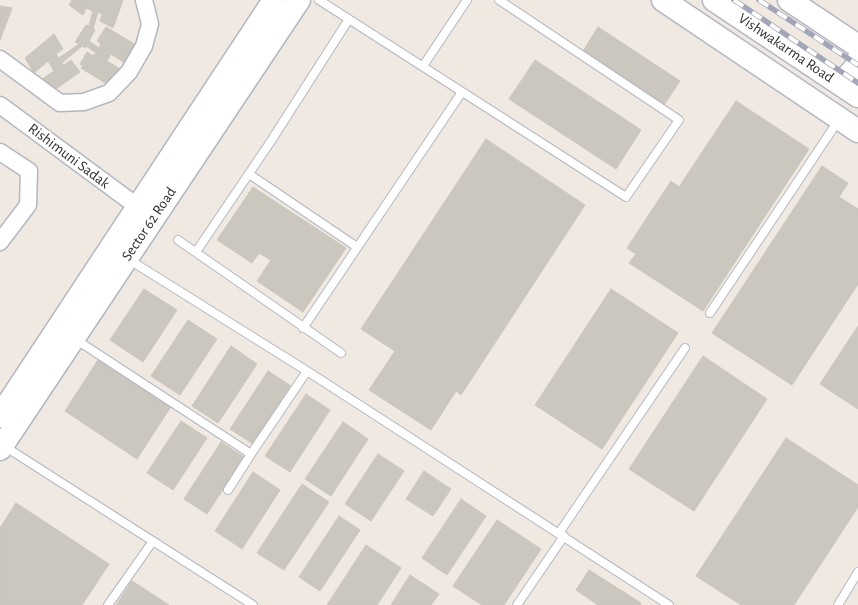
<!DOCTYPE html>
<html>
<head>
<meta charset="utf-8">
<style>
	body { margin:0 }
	canvas { display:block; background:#efe9e1 }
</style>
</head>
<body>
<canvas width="858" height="605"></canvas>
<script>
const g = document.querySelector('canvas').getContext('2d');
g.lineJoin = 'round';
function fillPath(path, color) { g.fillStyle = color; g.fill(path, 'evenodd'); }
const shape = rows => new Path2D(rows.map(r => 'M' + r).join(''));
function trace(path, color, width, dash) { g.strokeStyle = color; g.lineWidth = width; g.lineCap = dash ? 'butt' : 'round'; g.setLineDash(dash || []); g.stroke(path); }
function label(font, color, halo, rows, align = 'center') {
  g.font = font + ' "Alegreya Sans",sans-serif'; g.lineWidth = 4.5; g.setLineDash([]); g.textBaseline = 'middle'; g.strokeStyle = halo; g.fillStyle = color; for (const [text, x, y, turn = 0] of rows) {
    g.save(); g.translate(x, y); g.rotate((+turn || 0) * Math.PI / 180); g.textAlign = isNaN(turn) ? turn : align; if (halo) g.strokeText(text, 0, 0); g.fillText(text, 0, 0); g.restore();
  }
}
const building = shape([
	[72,0,123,0,113,28,100,21,102,14,98,12,93,29,95,30,89,41,102,50,99,47,101,44,97,41,106,27,136,45,125,63,111,54,107,61,120,69,110,86,81,68,83,66,80,64,87,52,93,56,94,54,99,55,86,46,85,48,82,46,62,63,64,65,71,60,80,72,50,93,41,80,54,71,48,61,34,73,25,58,54,34,63,49,56,54,59,58,79,44,75,42,86,25,89,26,93,11,86,8,83,15,69,5,72,0],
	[0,6,12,8,0,40,0,6],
	[598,27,680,81,664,105,583,51,598,27],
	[535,60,641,130,616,169,509,99,535,60],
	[736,101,809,149,703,311,629,263,636,254,627,248,671,181,679,187,736,101],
	[486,139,585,205,461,395,456,391,431,430,369,390,395,351,361,329,486,139],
	[822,166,848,183,839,197,858,209,858,284,792,385,712,333,822,166],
	[253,187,346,248,303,312,257,281,271,260,259,253,252,263,217,240,253,187],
	[144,289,177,310,143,362,110,340,144,289],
	[611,289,678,333,602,449,535,405,611,289],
	[188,320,217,339,180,395,151,376,188,320],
	[858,326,858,409,820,384,858,326],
	[231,346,257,364,218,423,192,406,231,346],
	[703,356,767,399,694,511,629,469,703,356],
	[100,357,172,405,137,459,65,411,100,357],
	[268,371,291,386,253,444,230,429,268,371],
	[306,394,330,410,290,472,265,456,306,394],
	[181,421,207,438,173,490,147,473,181,421],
	[343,422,368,439,331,496,305,479,343,422],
	[786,438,858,485,858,507,794,605,741,605,696,576,786,438],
	[221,442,244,457,207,514,184,499,221,442],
	[378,454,404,471,371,521,345,504,378,454],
	[424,471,451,489,433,516,406,499,424,471],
	[253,472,280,490,242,549,215,531,253,472],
	[302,484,329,502,284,570,257,553,302,484],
	[461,499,486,516,447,575,422,558,461,499],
	[16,503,109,564,82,605,0,605,0,528,16,503],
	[339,516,360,530,320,591,299,577,339,516],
	[497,520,541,549,504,605,482,605,453,586,497,520],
	[366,545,401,568,377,605,327,605,366,545],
	[589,570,641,603,640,605,598,605,576,590,589,570],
	[410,575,439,594,431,605,391,605,410,575],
	[132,581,169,605,116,605,132,581]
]);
fillPath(building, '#cbc7bf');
trace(building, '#cbc5ba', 1);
const lane = shape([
	[319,0,626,197,679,120,499,0],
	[423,66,467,0],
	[249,174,357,247],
	[178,240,341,353],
	[196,252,271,141,349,19],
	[128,259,307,371,669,605],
	[710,313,838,121],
	[303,328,462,92],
	[75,339,251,454,307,371],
	[4,446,253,605],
	[228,490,251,454],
	[559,533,685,348],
	[108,605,153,541],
	[517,605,564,536],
	[838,605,858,572]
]);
const street = shape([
	[0,59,60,103,84,102,109,93,129,72,144,46,150,24,144,0],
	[0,105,138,207],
	[0,152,29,171,28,205,0,242]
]);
const secondary = shape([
	[663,0,858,131],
	[714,0,858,96],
	[789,0,858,46],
	[835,80,845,79,855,68,858,60],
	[0,416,274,0],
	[0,449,299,0]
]);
trace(lane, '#b4b7c1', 10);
trace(street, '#b4b7c1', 19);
trace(secondary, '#b4b7c1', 25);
trace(lane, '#fff', 8);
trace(street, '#fff', 16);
trace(secondary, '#fff', 22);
const rail = shape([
	[734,0,858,83],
	[759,0,858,65]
]);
trace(rail, '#a3a6b8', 5.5);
trace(rail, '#fff', 4, [11]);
label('15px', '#2e2e2e', '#fff', [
	["Vishwakarma Road",786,48,34],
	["Rishimuni Sadak",69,156,37],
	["Sector 62 Road",149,224,-56]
]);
</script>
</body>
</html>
